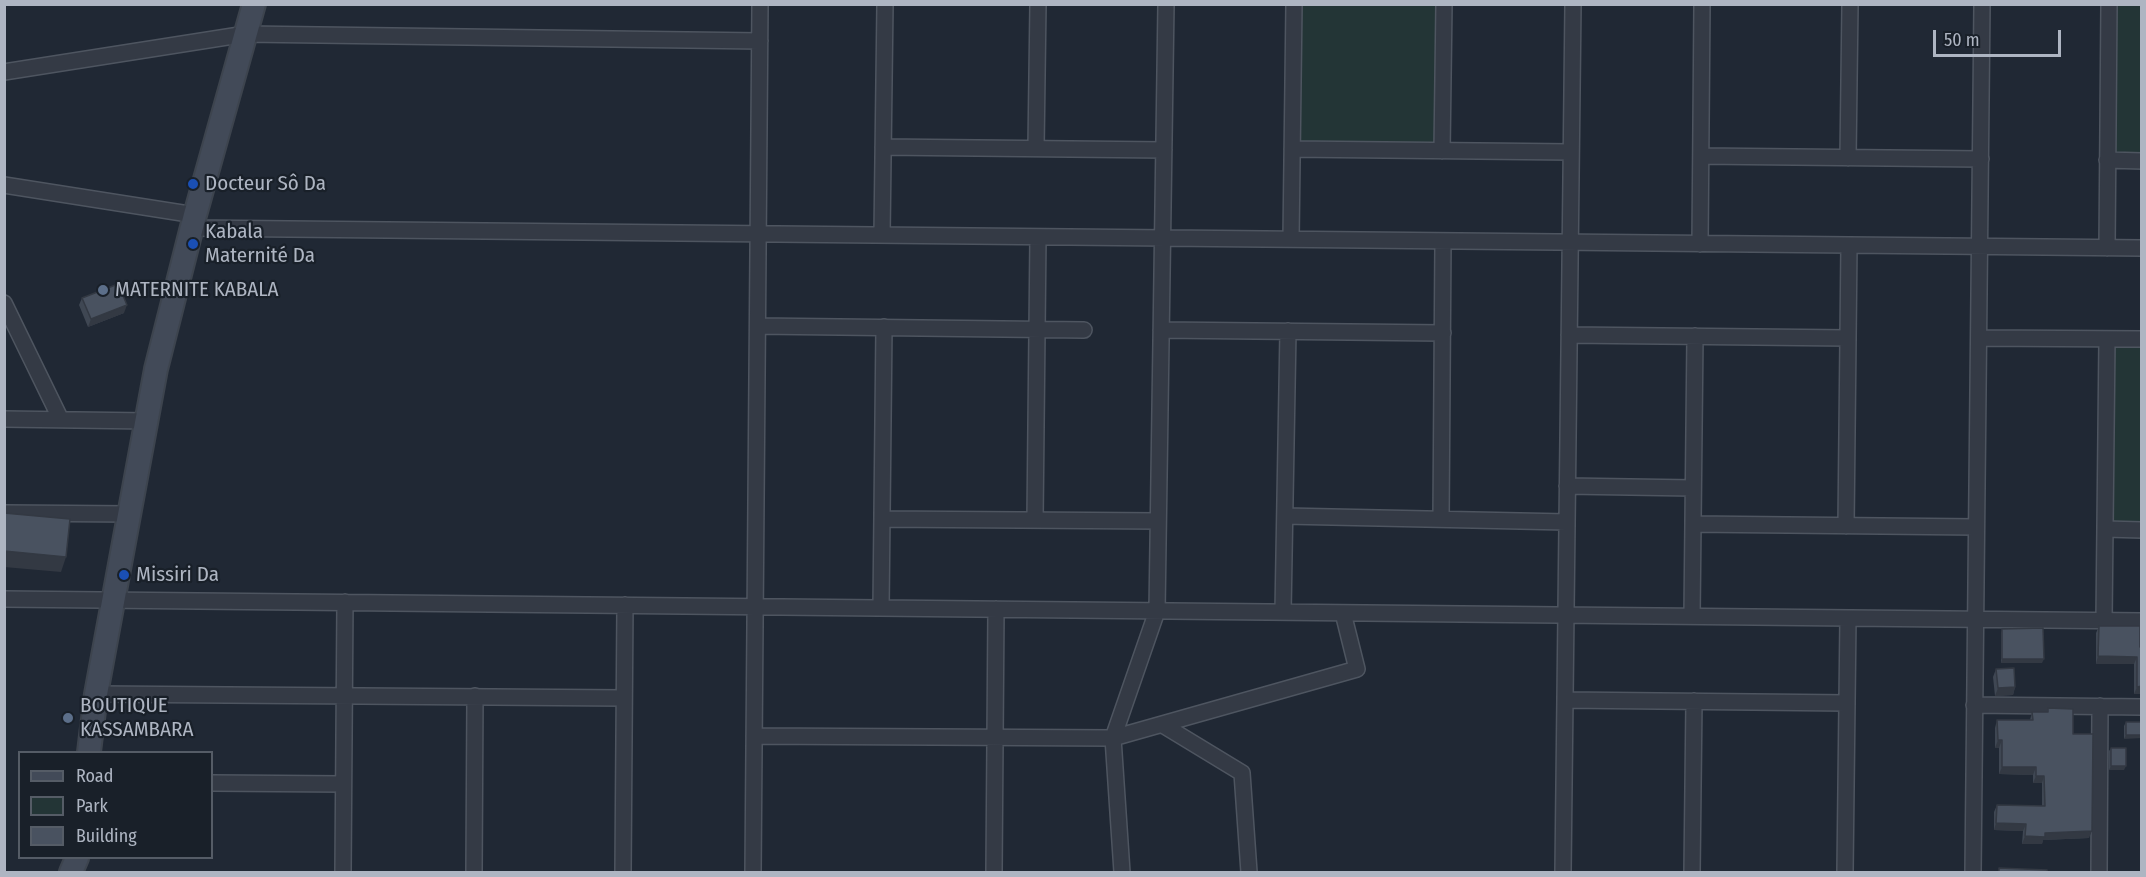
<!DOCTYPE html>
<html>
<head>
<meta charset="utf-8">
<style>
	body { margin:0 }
	#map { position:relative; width:2146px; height:877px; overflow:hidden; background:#202834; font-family:"Fira Sans Condensed",sans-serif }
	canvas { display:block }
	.frame { position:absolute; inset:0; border:6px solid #aeb5c2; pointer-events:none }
	.legend { position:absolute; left:18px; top:751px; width:195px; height:108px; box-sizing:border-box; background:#192029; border:2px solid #555c66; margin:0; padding:8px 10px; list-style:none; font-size:18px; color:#aeb5c2 }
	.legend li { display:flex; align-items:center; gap:12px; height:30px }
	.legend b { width:30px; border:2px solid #555c66 }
	.scale { position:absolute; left:1933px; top:30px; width:128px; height:27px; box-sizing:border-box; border:3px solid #aeb5c2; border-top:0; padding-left:8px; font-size:18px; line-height:21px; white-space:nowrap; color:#aeb5c2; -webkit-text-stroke:4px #192029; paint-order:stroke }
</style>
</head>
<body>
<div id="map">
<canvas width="2146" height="877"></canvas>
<div class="frame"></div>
<ul class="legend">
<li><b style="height:8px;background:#424a58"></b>Road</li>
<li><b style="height:16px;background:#233536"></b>Park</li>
<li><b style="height:16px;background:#495260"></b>Building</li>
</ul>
<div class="scale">50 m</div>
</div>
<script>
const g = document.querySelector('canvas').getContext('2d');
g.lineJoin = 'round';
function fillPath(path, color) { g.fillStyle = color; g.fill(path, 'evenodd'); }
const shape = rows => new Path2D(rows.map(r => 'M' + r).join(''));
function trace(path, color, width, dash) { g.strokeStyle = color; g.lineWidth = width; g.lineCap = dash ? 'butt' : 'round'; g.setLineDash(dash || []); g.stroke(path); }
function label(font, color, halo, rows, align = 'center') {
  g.font = font + ' "Fira Sans Condensed",sans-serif'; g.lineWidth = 4.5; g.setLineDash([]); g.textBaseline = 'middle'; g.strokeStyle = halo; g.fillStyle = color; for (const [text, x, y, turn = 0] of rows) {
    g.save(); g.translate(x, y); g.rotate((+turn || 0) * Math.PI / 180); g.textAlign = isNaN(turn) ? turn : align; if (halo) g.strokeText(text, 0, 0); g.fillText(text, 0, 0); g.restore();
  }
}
fillPath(shape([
	[1299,5,1437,5,1436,149,1297,147],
	[2115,5,2141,5,2141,155,2113,155],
	[2112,344,2141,344,2141,525,2110,525]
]), '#233536');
const minor = shape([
	[4,72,246,34,760,41],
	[883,147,1164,150],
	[1036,148,1038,4],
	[1292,149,1571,152],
	[1442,151,1444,4],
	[1701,156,1981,159],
	[1848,158,1850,4],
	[2107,160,2142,161],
	[4,185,195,215],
	[192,228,2142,248],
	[882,235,885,4],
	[1291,239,1294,4],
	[1700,244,1702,4],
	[2107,248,2109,4],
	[4,303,61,420],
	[758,326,1084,330],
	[1161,330,1443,333],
	[1569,335,1848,338],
	[1979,338,2142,339],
	[4,419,148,421],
	[1567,486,1693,488],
	[4,513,131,514],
	[1285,516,1567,522],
	[882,519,1158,521],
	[1441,519,1443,241],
	[1035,520,1038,237],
	[1693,524,1976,527],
	[1846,526,1849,245],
	[2105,529,2142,530],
	[4,599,2142,621],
	[881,608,884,327],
	[1283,612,1288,331],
	[1692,616,1695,336],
	[2104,620,2107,339],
	[96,694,624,698],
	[1565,700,1847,703],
	[1974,705,2142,707],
	[1163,725,1242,773,1249,872],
	[754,736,1113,738,1357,669,1343,613],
	[212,783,343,784],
	[343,872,345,602],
	[474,872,475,696],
	[623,872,625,605],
	[753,872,760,4],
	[994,872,996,609],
	[1122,872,1113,738,1157,611,1166,4],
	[1563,872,1573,4],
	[1692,872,1694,701],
	[1845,872,1848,618],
	[1973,872,1982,4],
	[2099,872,2100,706]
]);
const secondary = shape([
	[89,752,96,694,156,369,195,215,254,4],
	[71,872,77,858]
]);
trace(minor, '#4e5560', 18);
trace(secondary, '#3d444e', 26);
trace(minor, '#343a45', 15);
trace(secondary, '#424a58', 22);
fillPath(shape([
	[82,298,124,313,88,327,79,305],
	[2099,626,2142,647,2142,694,2134,694,2134,664,2096,664,2096,633],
	[2002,629,2042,663,2001,663,2001,633],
	[1996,669,2015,687,2013,695,1995,696,1993,677],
	[2048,708,2073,734,2089,838,2043,840,2042,844,2022,844,2023,831,1994,830,1994,812,1997,805,2042,806,2042,783,2033,783,2033,775,1999,774,1999,748,1995,748,1995,728,1997,720,2030,720,2032,712,2047,712],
	[2126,722,2142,722,2124,739,2124,726],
	[2111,748,2124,770,2109,770,2109,751]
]), '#3f4753');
fillPath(shape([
	[127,305,124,313,88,327,91,319],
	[4,551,66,557,61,572,4,567],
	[2098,656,2137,657,2134,664,2096,664],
	[2002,659,2044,659,2042,663,2001,663],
	[2142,686,2142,694,2134,694,2137,687],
	[2015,687,2013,695,1995,696,1998,688],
	[2126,735,2142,735,2142,738,2124,739],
	[1998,740,2002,740,1999,748,1995,748],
	[2111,766,2126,766,2124,770,2109,770],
	[2002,767,2036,767,2033,775,1999,774],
	[2036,776,2044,776,2042,783,2033,783],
	[1996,823,2026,824,2023,831,1994,830],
	[2092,831,2089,838,2043,840,2042,844,2022,844,2025,836,2045,833]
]), '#333943');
const building = shape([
	[118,284,127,305,91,319,82,298,118,284],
	[4,513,70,519,66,557,4,551,4,513],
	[2099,626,2140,626,2140,647,2142,647,2142,686,2137,687,2137,657,2098,656,2099,626],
	[2043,628,2044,659,2002,659,2002,629,2043,628],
	[2014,668,2015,687,1998,688,1996,669,2014,668],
	[2048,708,2073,709,2073,734,2093,734,2092,831,2045,833,2045,837,2025,836,2026,824,1996,823,1997,805,2045,806,2044,776,2036,776,2036,767,2002,767,2002,740,1998,740,1997,720,2033,720,2032,712,2048,712,2048,708],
	[2126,722,2142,722,2142,735,2126,735,2126,722],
	[2111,748,2126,748,2126,766,2111,766,2111,748],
	[1999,868,2047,870,2047,873,1999,873,1999,868]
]);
fillPath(building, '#495260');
trace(building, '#333943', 1.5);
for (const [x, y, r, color] of [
	[193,184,6,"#1a4fb4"],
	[193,244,6,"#1a4fb4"],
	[103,290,6,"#5c6f8a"],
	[124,575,6,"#1a4fb4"],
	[68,718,6,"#5c6f8a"]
]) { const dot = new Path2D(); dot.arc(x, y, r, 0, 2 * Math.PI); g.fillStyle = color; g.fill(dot); trace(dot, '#192029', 2); }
label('21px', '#aeb5c2', '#192029', [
	["Docteur Sô Da",205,184],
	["Kabala",205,232],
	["Maternité Da",205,256],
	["MATERNITE KABALA",115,290],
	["Missiri Da",136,575],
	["BOUTIQUE",80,706],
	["KASSAMBARA",80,730]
], 'left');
</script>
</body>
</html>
